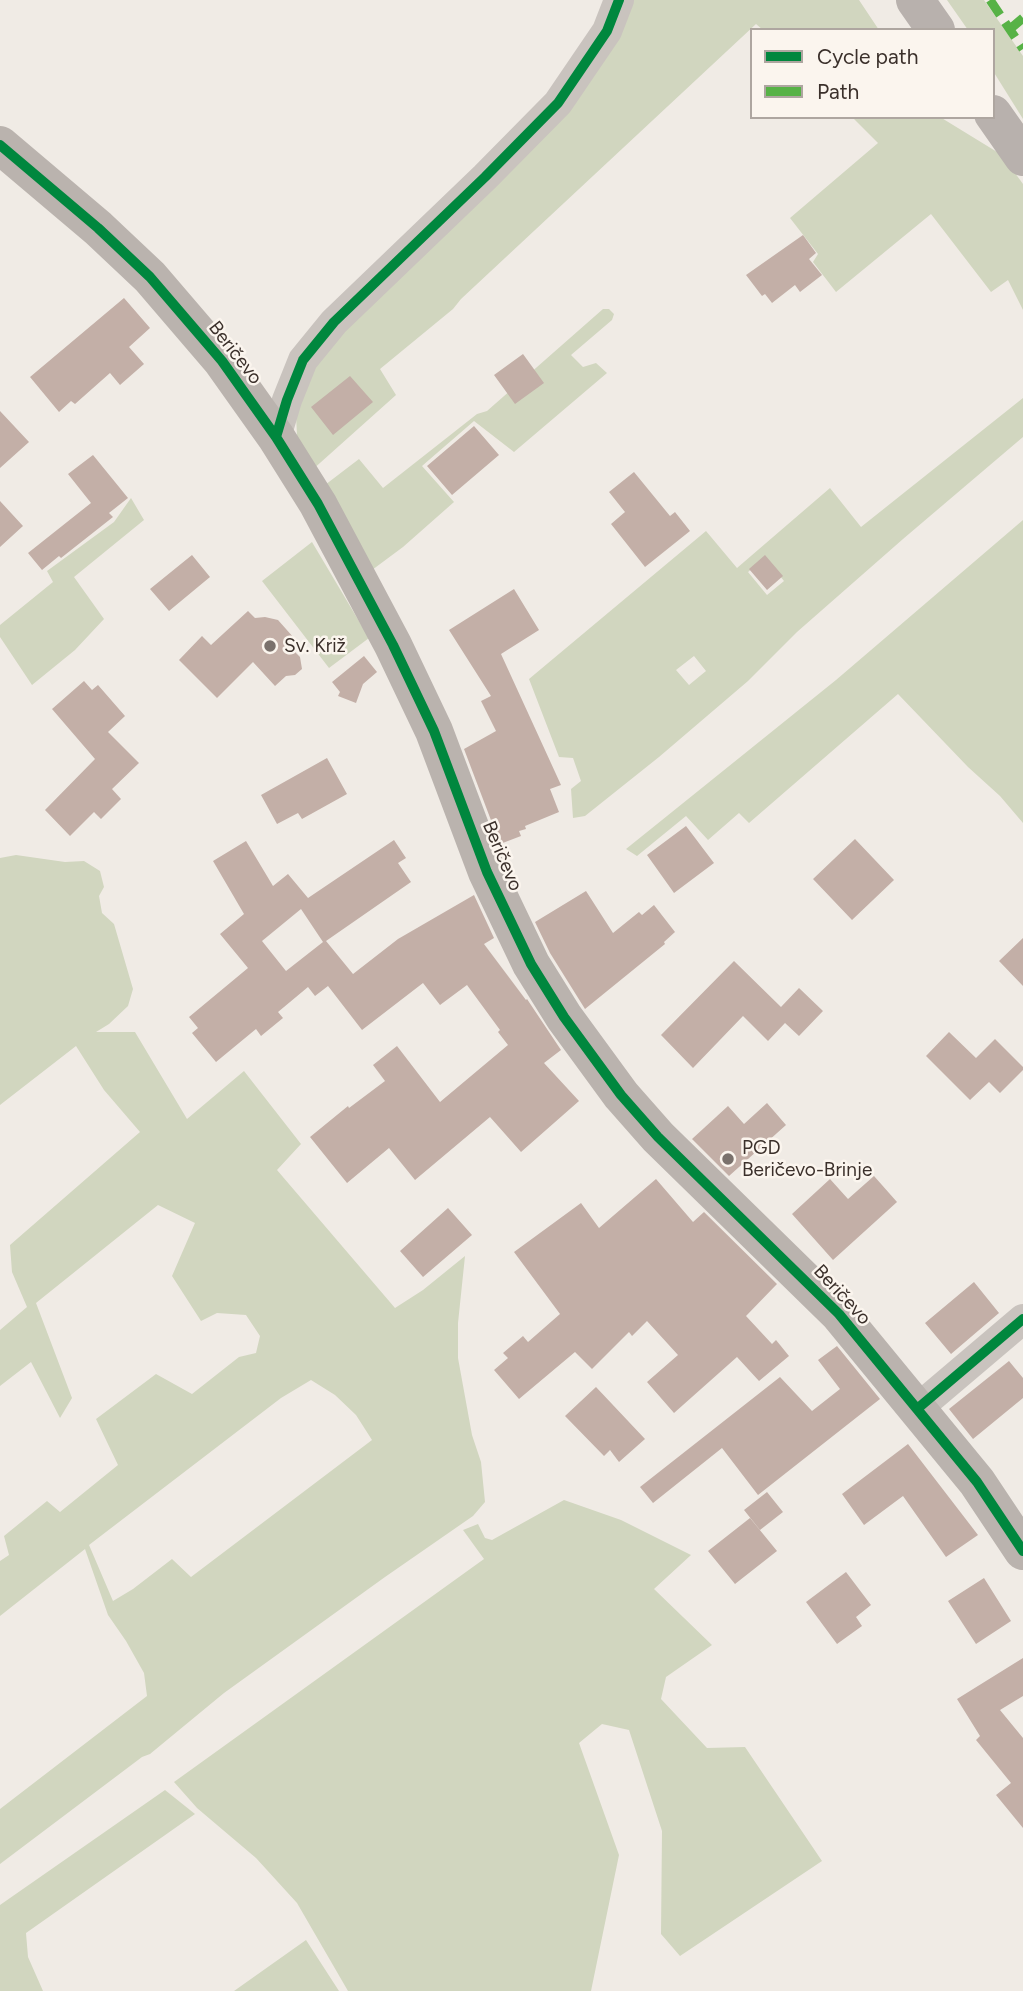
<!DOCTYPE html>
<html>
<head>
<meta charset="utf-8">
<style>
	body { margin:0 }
	#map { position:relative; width:1023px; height:1991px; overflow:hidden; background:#f0ebe5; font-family:Figtree,sans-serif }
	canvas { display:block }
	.legend { position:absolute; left:750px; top:28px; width:245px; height:91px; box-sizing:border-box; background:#fbf5ee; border:2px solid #aea6a0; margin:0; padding:9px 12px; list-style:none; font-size:21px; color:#3b302b }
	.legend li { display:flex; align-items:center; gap:14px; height:35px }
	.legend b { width:35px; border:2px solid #aea6a0 }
</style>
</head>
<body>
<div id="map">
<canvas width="1023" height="1991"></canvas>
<ul class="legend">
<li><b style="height:9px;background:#00873e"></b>Cycle path</li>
<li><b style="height:9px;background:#57b246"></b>Path</li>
</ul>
</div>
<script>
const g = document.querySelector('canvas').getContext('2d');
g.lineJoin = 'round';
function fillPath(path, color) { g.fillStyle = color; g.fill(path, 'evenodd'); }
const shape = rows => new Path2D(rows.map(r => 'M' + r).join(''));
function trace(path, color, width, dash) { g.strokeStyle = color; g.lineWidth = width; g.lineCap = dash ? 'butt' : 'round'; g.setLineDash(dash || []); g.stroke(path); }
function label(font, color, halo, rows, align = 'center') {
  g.font = font + ' Figtree,sans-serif'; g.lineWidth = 5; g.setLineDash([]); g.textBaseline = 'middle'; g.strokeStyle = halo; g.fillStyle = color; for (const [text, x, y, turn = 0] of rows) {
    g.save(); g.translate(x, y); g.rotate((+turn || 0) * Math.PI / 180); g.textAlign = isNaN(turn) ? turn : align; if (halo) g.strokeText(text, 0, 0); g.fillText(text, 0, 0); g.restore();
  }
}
fillPath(shape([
	[628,0,859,0,879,30,763,30,756,24,461,299,453,309,380,369,396,395,311,471,297,436,296,414,317,355,425,247],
	[947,0,984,0,1023,56,1023,119,993,71,993,30,968,30],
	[852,117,940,117,1002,155,1023,184,1023,310,1008,280,991,292,931,214,836,292,813,262,818,254,790,218,878,143],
	[603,309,609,309,614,314,612,320,571,355,583,367,596,363,607,373,514,452,474,421,422,466,454,502,403,547,372,570,321,488,359,459,383,488,477,414,487,411],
	[1023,398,1023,437,903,539,797,632,748,681,659,757,585,816,573,818,571,789,581,781,573,758,559,757,529,679,706,531,737,568,830,488,861,527],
	[765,558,784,581,767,595,748,572],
	[694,656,706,671,689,685,676,670],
	[131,498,144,520,74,577,104,619,75,650,32,685,0,637,0,625,53,582,47,571,114,522],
	[1023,520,1023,823,1000,796,968,767,898,694,749,823,739,813,708,840,686,816,637,856,626,849,836,680],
	[312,542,369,638,329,668,262,581],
	[16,855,65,862,84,861,100,871,104,887,99,896,102,913,114,924,133,989,128,1006,109,1024,96,1032,135,1032,187,1119,244,1071,301,1144,277,1170,395,1308,423,1290,465,1256,458,1323,458,1358,472,1435,481,1462,485,1502,473,1516,385,1577,224,1693,150,1754,142,1757,0,1864,0,1809,147,1696,144,1673,126,1641,108,1615,85,1549,0,1616,0,1561,9,1555,4,1536,47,1501,60,1512,118,1465,96,1419,156,1374,192,1394,239,1357,256,1353,260,1336,246,1315,217,1313,201,1321,172,1276,195,1223,158,1205,36,1303,72,1398,60,1418,31,1362,0,1386,0,1330,27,1307,12,1272,10,1245,140,1132,104,1090,76,1046,0,1105,0,858],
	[311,1380,335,1395,356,1415,372,1440,191,1577,172,1559,133,1589,113,1601,89,1545,281,1398],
	[564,1500,621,1520,691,1555,654,1589,712,1645,666,1677,661,1699,707,1748,745,1747,822,1861,680,1956,661,1934,662,1831,629,1730,602,1724,579,1743,619,1855,591,1991,348,1991,297,1903,256,1858,197,1808,174,1782,484,1559,463,1530,478,1524,485,1538,492,1540],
	[165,1790,195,1814,26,1933,28,1957,43,1991,0,1991,0,1905],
	[306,1940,339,1991,234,1991]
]), '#d1d6bf');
fillPath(shape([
	[803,235,816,253,809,259,822,275,800,292,795,285,772,303,765,294,762,296,746,275],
	[124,298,150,328,129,347,144,364,120,385,110,373,75,404,71,401,59,412,30,377],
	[523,354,544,383,515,404,494,375],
	[350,376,373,402,333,435,311,407],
	[0,411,29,442,0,468],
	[474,426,499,455,452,495,427,466],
	[93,455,128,498,109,513,113,517,61,558,59,556,42,570,28,553,91,503,68,474],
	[634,472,670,516,675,512,690,531,645,567,611,524,625,512,609,492],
	[0,501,23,526,0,547],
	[192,555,210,577,169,611,150,589],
	[765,555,783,576,767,590,749,569],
	[514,589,539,630,501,654,561,785,550,789,559,812,525,826,526,829,519,831,521,836,500,844,464,749,496,731,481,701,491,696,449,630],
	[248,611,255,618,265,617,278,620,294,638,296,653,300,657,302,669,295,675,286,676,275,686,253,662,217,698,179,660,202,636,211,645],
	[364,656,377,672,363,684,356,703,338,696,340,692,332,682],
	[84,681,92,690,98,685,125,716,108,732,139,763,112,789,121,799,101,819,94,812,70,836,45,810,95,759,52,709],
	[327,758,347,794,302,819,298,813,277,824,261,795],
	[686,826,714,863,674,893,647,855],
	[855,839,894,880,852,920,813,879],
	[394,840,406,858,398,863,411,882,326,941,353,974,398,939,474,895,494,938,484,944,526,1000,527,999,561,1050,544,1063,579,1101,521,1152,490,1117,415,1180,389,1148,347,1183,310,1137,348,1106,349,1108,385,1081,373,1065,397,1046,440,1102,508,1045,498,1032,500,1030,467,985,440,1005,423,983,362,1030,328,986,315,996,308,987,278,1012,283,1018,261,1036,256,1029,216,1062,192,1033,198,1028,189,1017,248,968,220,934,244,914,213,861,246,841,273,886,288,874,308,898],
	[301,909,323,942,286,971,262,941],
	[586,891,613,933,639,912,642,915,654,905,675,932,664,942,665,944,585,1009,550,953,535,922],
	[1023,938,1023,986,999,961],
	[734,961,781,1007,799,988,823,1011,799,1036,785,1023,768,1041,743,1016,693,1068,661,1035],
	[949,1032,976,1058,995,1039,1023,1067,1023,1070,1000,1093,989,1082,970,1100,926,1056],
	[767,1103,786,1125,729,1176,692,1139,728,1106,744,1124],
	[874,1176,897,1202,833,1260,792,1214,830,1179,848,1199],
	[656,1179,693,1222,704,1212,777,1284,746,1316,772,1344,776,1340,789,1356,759,1381,737,1357,674,1413,647,1382,678,1355,647,1321,632,1336,629,1332,592,1369,575,1352,519,1399,494,1370,508,1358,503,1353,523,1336,528,1342,560,1314,514,1252,581,1203,599,1228],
	[448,1208,472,1235,423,1277,400,1251],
	[974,1282,999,1313,951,1354,925,1323],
	[837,1346,880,1399,758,1495,722,1448,653,1503,640,1487,780,1377,812,1411,840,1389,818,1360],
	[1009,1361,1023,1378,1023,1398,973,1439,949,1409],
	[596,1387,645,1439,619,1462,610,1450,604,1456,565,1416],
	[908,1444,978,1535,946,1557,903,1496,864,1525,842,1494],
	[767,1492,783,1512,760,1530,744,1510],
	[750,1518,777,1551,735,1584,708,1551],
	[846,1572,871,1605,856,1617,862,1626,837,1644,806,1602],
	[984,1578,1011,1621,976,1644,948,1601],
	[1023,1658,1023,1696,1000,1710,1023,1738,1023,1828,996,1795,1011,1783,976,1740,980,1736,957,1699]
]), '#c3afa7');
trace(shape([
	[276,437,287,400,303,360,334,322,485,177,558,103,607,31,619,0],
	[917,1409,1023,1319]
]), '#c9c3be', 30);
trace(shape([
	[0,145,98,228,150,277,222,361,276,437,318,504,393,645,434,731,487,872,531,964,564,1017,621,1095,658,1137,839,1314,977,1482,1023,1551]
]), '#bab3ae', 38);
trace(shape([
	[915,0,936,30],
	[993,114,1023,157]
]), '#b8b1ad', 38);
trace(shape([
	[990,0,1023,49],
	[1010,29,1023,18]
]), '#57b246', 9, [18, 9]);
trace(shape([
	[0,145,98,228,150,277,222,361,276,437,318,504,393,645,434,731,487,872,531,964,564,1017,621,1095,658,1137,839,1314,977,1482,1023,1551],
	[276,437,287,400,303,360,334,322,485,177,558,103,607,31,619,0],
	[917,1409,1023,1319]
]), '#00873e', 10);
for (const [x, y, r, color] of [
	[270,646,7,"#7a716c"],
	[728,1159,7,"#7a716c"]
]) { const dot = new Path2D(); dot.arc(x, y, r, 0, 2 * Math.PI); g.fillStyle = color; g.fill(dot); trace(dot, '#fbf5ee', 2.5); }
label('19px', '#3b302b', '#fbf5ee', [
	["Beričevo",235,353,52],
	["Beričevo",502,856,67],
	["Beričevo",842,1295,47]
]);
label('19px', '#3b302b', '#fbf5ee', [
	["Sv. Križ",284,646],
	["PGD",742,1148],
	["Beričevo-Brinje",742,1170]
], 'left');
</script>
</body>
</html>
